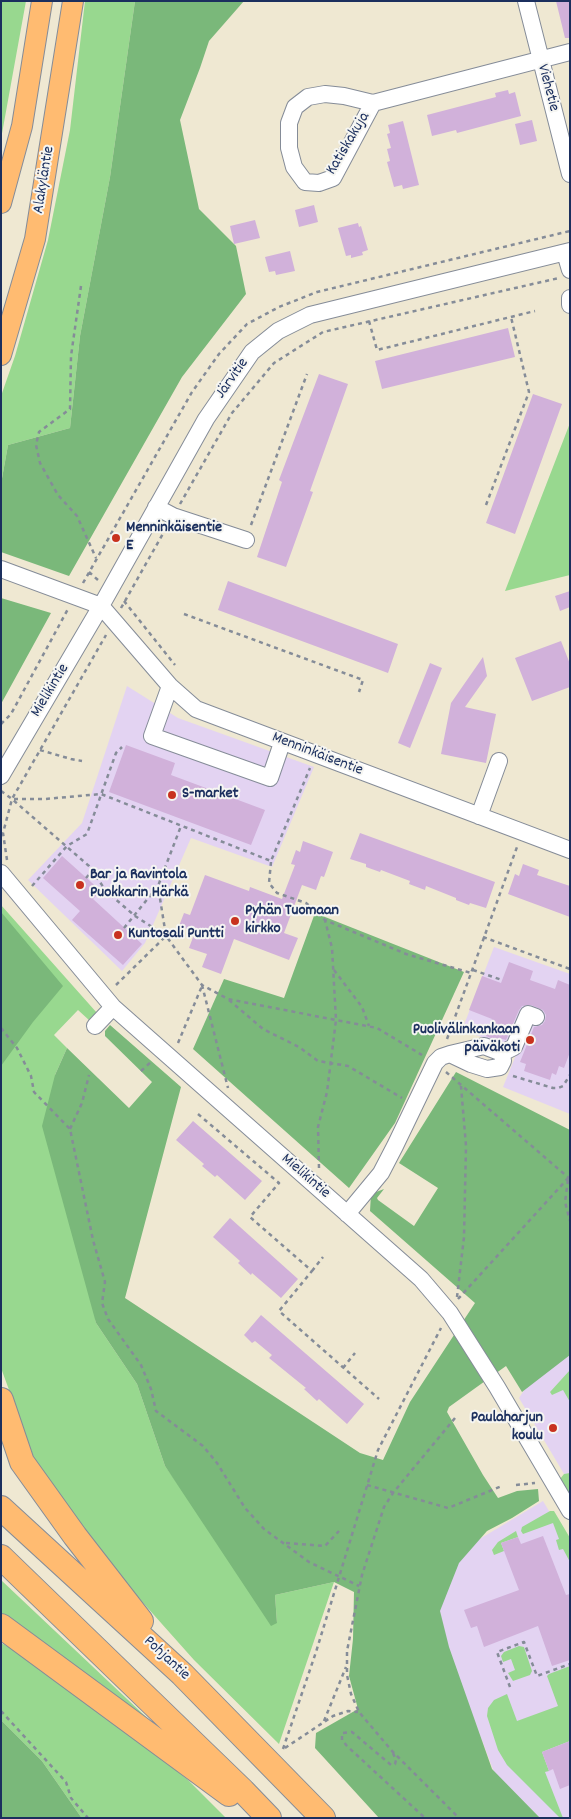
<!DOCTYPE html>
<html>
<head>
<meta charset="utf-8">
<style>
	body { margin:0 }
	#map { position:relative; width:571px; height:1819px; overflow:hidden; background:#efe8d2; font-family:Dekko,sans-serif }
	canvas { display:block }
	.frame { position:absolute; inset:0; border:2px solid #1b2f5e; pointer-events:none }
</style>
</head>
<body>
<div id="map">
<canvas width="571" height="1819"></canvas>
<div class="frame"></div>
</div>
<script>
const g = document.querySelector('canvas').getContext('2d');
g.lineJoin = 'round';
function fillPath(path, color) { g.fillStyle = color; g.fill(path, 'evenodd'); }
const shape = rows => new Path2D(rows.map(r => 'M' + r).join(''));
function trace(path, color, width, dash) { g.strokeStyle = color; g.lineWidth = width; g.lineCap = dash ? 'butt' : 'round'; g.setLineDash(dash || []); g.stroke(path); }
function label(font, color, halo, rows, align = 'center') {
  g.font = font + ' Dekko,sans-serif'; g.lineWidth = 4; g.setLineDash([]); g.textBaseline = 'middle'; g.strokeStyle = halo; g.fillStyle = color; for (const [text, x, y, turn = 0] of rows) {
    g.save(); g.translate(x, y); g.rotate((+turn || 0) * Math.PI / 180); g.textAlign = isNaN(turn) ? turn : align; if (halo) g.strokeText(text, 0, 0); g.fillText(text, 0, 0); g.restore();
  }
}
fillPath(shape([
	[127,686,178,718,314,767,272,867,191,838,145,943,122,971,28,880,82,823],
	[494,947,570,974,570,1114,503,1087,518,1050,462,1030],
	[570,1320,570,1484,519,1398],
	[543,1501,570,1546,570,1818,540,1818,494,1772,433,1612,453,1555]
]), '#e3d3f2');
fillPath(shape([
	[1,1,26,1,1,139],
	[85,1,135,1,110,177,80,336,70,428,8,445,1,484,1,396,15,356,48,240,70,130],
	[570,423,570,575,505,591],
	[1,905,97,1013,90,1021,78,1010,54,1035,67,1048,55,1075,96,1323,137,1384,165,1466,277,1623,275,1595,334,1582,279,1744,194,1660,81,1533,34,1458,1,1368],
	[570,1370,570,1402,563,1390,552,1395,550,1392],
	[570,1473,570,1496,560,1479,564,1474],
	[550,1511,554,1511,570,1538,570,1562,563,1549,559,1550,556,1540,559,1539,553,1523,523,1534,521,1531,522,1527],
	[516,1531,518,1537,501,1543,504,1551,494,1555,492,1550,498,1542],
	[1,1580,198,1766,198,1767,1,1614],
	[1,1643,40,1664,140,1741,188,1780,226,1818,79,1818,81,1817,42,1761,1,1720],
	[519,1646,524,1647,532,1671,530,1675,513,1681,508,1673,515,1670,511,1659,503,1662,501,1656,504,1652],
	[570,1666,570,1741,542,1752,549,1771,545,1772,563,1818,560,1818,507,1765,498,1750,487,1716,488,1708,494,1700,507,1694,517,1721,558,1706,547,1676,549,1674]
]), '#98d88f');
fillPath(shape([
	[135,1,244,1,209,41,200,68,180,120,199,209,236,246,246,294,182,377,69,576,1,552,1,484,8,445,70,428,80,336,110,177],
	[1,598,51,613,1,704],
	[1,912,63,986,33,1022,1,1066],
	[315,913,464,972,395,1123,349,1188,193,1049,224,979,284,998],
	[110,1025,181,1087,125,1298,360,1453,383,1460,410,1402,475,1303,370,1211,371,1194,384,1189,377,1198,378,1200,414,1226,438,1188,399,1163,456,1072,570,1130,570,1355,522,1392,506,1366,449,1407,447,1412,483,1475,498,1498,517,1491,538,1489,539,1501,512,1518,487,1531,459,1563,440,1611,449,1647,492,1769,540,1818,379,1818,315,1748,316,1733,358,1709,349,1676,353,1639,354,1592,334,1582,275,1595,277,1623,271,1626,165,1466,137,1384,96,1323,42,1126,55,1075,67,1048,129,1108,152,1082,105,1036,105,1031],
	[1,1720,42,1761,81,1817,1,1818]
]), '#7ab87a');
fillPath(shape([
	[556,1,570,1,570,38,565,38],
	[508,90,509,94,515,92,521,116,457,133,456,130,432,136,427,115,496,97,495,93],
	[532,120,537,141,520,145,515,124],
	[403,121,419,185,403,189,402,185,394,187,387,162,390,161,387,149,391,148,387,134,390,133,388,125],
	[314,205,318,222,299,227,295,210],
	[255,220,260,238,234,244,230,226],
	[358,223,359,227,361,226,368,250,362,252,363,255,351,258,351,255,346,256,338,228],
	[290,251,295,271,276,275,275,271,269,272,265,257],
	[508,328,515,357,382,389,375,361],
	[319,374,348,384,310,491,313,492,286,567,257,557,282,482,279,480],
	[533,394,562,404,515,534,486,523],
	[228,581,398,644,388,673,218,610],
	[570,591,570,607,560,611,555,596],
	[561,641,570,664,570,687,532,701,515,658],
	[483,657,487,676,465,707,496,714,486,763,441,754,451,703],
	[430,663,442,668,410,748,398,743],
	[126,745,175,763,171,775,265,810,251,845,109,792],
	[360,833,495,882,486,908,470,903,469,905,456,900,456,898,426,886,425,890,409,884,410,881,381,870,380,872,366,867,366,864,350,859],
	[303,841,333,852,324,877,321,876,316,890,302,885,284,933,298,938,289,960,234,939,221,974,202,967,207,954,189,948,195,932,179,926,184,913,190,915,205,875,249,891,250,887,282,899,295,865,291,864,296,850,300,852],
	[62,856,101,891,93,899,142,944,123,965,72,920,80,911,43,878],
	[523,864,539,870,537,875,570,886,570,917,508,894,515,874,519,876],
	[509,962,533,971,530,980,555,989,558,980,570,985,570,1052,564,1068,559,1066,556,1075,552,1073,550,1080,524,1071,526,1064,520,1062,534,1027,542,1025,545,1021,546,1015,543,1010,531,1005,522,1006,519,1010,506,1040,499,1038,498,1041,486,1036,492,1019,469,1010,482,976,501,983],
	[193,1121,262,1181,245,1200,217,1175,215,1177,202,1166,204,1164,176,1140],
	[230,1218,298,1279,281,1298,252,1273,251,1275,238,1263,240,1261,213,1237],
	[261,1315,364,1404,347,1424,319,1399,317,1401,304,1389,306,1388,269,1358,272,1355,255,1341,252,1343,244,1335],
	[543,1536,566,1595,570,1594,570,1660,552,1666,538,1626,484,1647,477,1626,471,1628,464,1610,519,1590,501,1543,518,1537,521,1544],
	[570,1741,570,1785,560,1789,553,1769,549,1771,542,1752]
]), '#d1b1da');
const minor = shape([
	[526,1,570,174],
	[373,103,333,178,319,183,305,182,294,167,289,148,289,123,295,107,308,97,325,94,344,96,373,103,570,52],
	[565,253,570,270],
	[570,298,570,305],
	[156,507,173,516,246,540],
	[1,569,101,606,170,686,196,709,570,850],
	[170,686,152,736,270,778,282,743],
	[1,776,101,606,206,419,252,352,278,331,310,315,570,251],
	[479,816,499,761],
	[1,873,113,1007,421,1279,450,1313,497,1387,570,1511],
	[95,1026,113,1007],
	[502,1053,514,1047,528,1014,536,1017],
	[347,1214,381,1173,395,1146,435,1063,441,1057,450,1054,484,1046,502,1053,503,1061,500,1067,487,1069,471,1064,450,1054]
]);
const major = shape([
	[1,203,22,126,42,1],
	[1,355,35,239,73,1]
]);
const highway = shape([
	[1,1400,22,1462,75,1536,141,1621],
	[1,1508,182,1674,323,1818],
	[1,1557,243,1791,269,1818],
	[1,1626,229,1794]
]);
trace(minor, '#858c98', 18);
trace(major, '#858c98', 22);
trace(highway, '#858c98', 26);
trace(shape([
	[81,286,71,356,70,409,39,432,36,445,40,463,58,495,77,516,96,558],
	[369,321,377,350,535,311],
	[180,504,232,413,274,363,323,332,559,278],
	[486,505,529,392,511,317],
	[251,525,307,374],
	[89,572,98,580],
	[83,583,192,392,219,354,247,324,279,307,317,292,570,231],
	[124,601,175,665],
	[121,608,165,530],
	[184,614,363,680,359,692],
	[1,724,11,714,68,609],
	[40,750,71,759,82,761],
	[1,791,12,799,89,866,106,891,135,916,166,936,202,985,228,999,377,1028,422,1055],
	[14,799,45,799,101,794,271,861,310,768],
	[7,860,3,833,12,799,106,635],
	[271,862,269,883,277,893,306,903,325,920,406,954,471,973],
	[86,878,92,871],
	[32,886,67,846,87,834,116,753,122,747],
	[124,928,158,886,181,826],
	[483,937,570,969],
	[334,970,362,1007,369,1026],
	[473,970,502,980],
	[116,985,166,936,158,886],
	[202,985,228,1088],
	[229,1000,263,1029,299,1047,318,1061,348,1066,402,1098],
	[1,1028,17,1048,31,1076,34,1092,70,1129,93,1240,105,1282,102,1303,108,1319,141,1365,151,1389,156,1411,203,1446,217,1463,245,1508,264,1529,309,1562,359,1586],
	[447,1039,517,847],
	[178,1043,202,986],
	[141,1071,152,1061],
	[446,1072,570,1179],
	[513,1076,553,1088,558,1088,563,1086,570,1075],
	[198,1114,279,1183,250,1217,312,1271,279,1311,379,1399],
	[70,1129,82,1103,89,1075],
	[319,1168,318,1127,327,1092,336,1020,332,948,325,920],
	[568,1180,565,1202,570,1221],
	[312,1271,323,1257],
	[457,1297,464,1237,466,1146,461,1086],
	[458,1299,570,1176],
	[343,1368,355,1353],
	[455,1418,393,1493,384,1507,362,1575,347,1651,347,1675,351,1694,359,1712,392,1751,459,1818],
	[367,1485,448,1508,502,1486],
	[516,1485,535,1483],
	[286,1543,325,1546,339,1531],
	[510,1687,497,1652,524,1642,537,1676,570,1664],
	[1,1711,66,1782,71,1798,88,1818],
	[324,1721,346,1667],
	[285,1748,333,1716,348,1711,358,1712],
	[283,1749,316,1652,378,1450,441,1328],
	[393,1753,396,1760,395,1764,391,1765,352,1732,342,1733,342,1740,347,1746,425,1818]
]), '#858c98', 2.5, [4, 4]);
trace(minor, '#fff', 16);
trace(major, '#ffbb71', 20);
trace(highway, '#ffbb71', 24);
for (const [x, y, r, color] of [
	[116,538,5,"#c8321e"],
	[172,795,5,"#c8321e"],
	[80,885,5,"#c8321e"],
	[235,921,5,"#c8321e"],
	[118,935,5,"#c8321e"],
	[530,1040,5,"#c8321e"],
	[553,1428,5,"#c8321e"]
]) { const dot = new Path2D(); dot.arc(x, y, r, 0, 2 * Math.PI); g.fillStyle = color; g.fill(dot); trace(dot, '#f6f6f2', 2); }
label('16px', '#1b2f5e', '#f6f6f2', [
	["Viehetie",547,88,75],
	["Katiskakuja",349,144,-59],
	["Alakyläntie",45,180,-81],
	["Järvitie",233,379,-55],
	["Mielikintie",51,691,-59],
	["Menninkäisentie",317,755,21],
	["Mielikintie",305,1177,41],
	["Pohjantie",166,1659,43]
]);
label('bold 16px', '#1b2f5e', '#f6f6f2', [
	["Menninkäisentie",126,529],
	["E",126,547],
	["S-market",182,795],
	["Bar ja Ravintola",90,876],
	["Puokkarin Härkä",90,894],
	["Pyhän Tuomaan",245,912],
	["kirkko",245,930],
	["Kuntosali Puntti",128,935],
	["Puolivälinkankaan",520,1031,"right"],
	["päiväkoti",520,1049,"right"],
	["Paulaharjun",543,1419,"right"],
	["koulu",543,1437,"right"]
], 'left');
</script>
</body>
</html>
